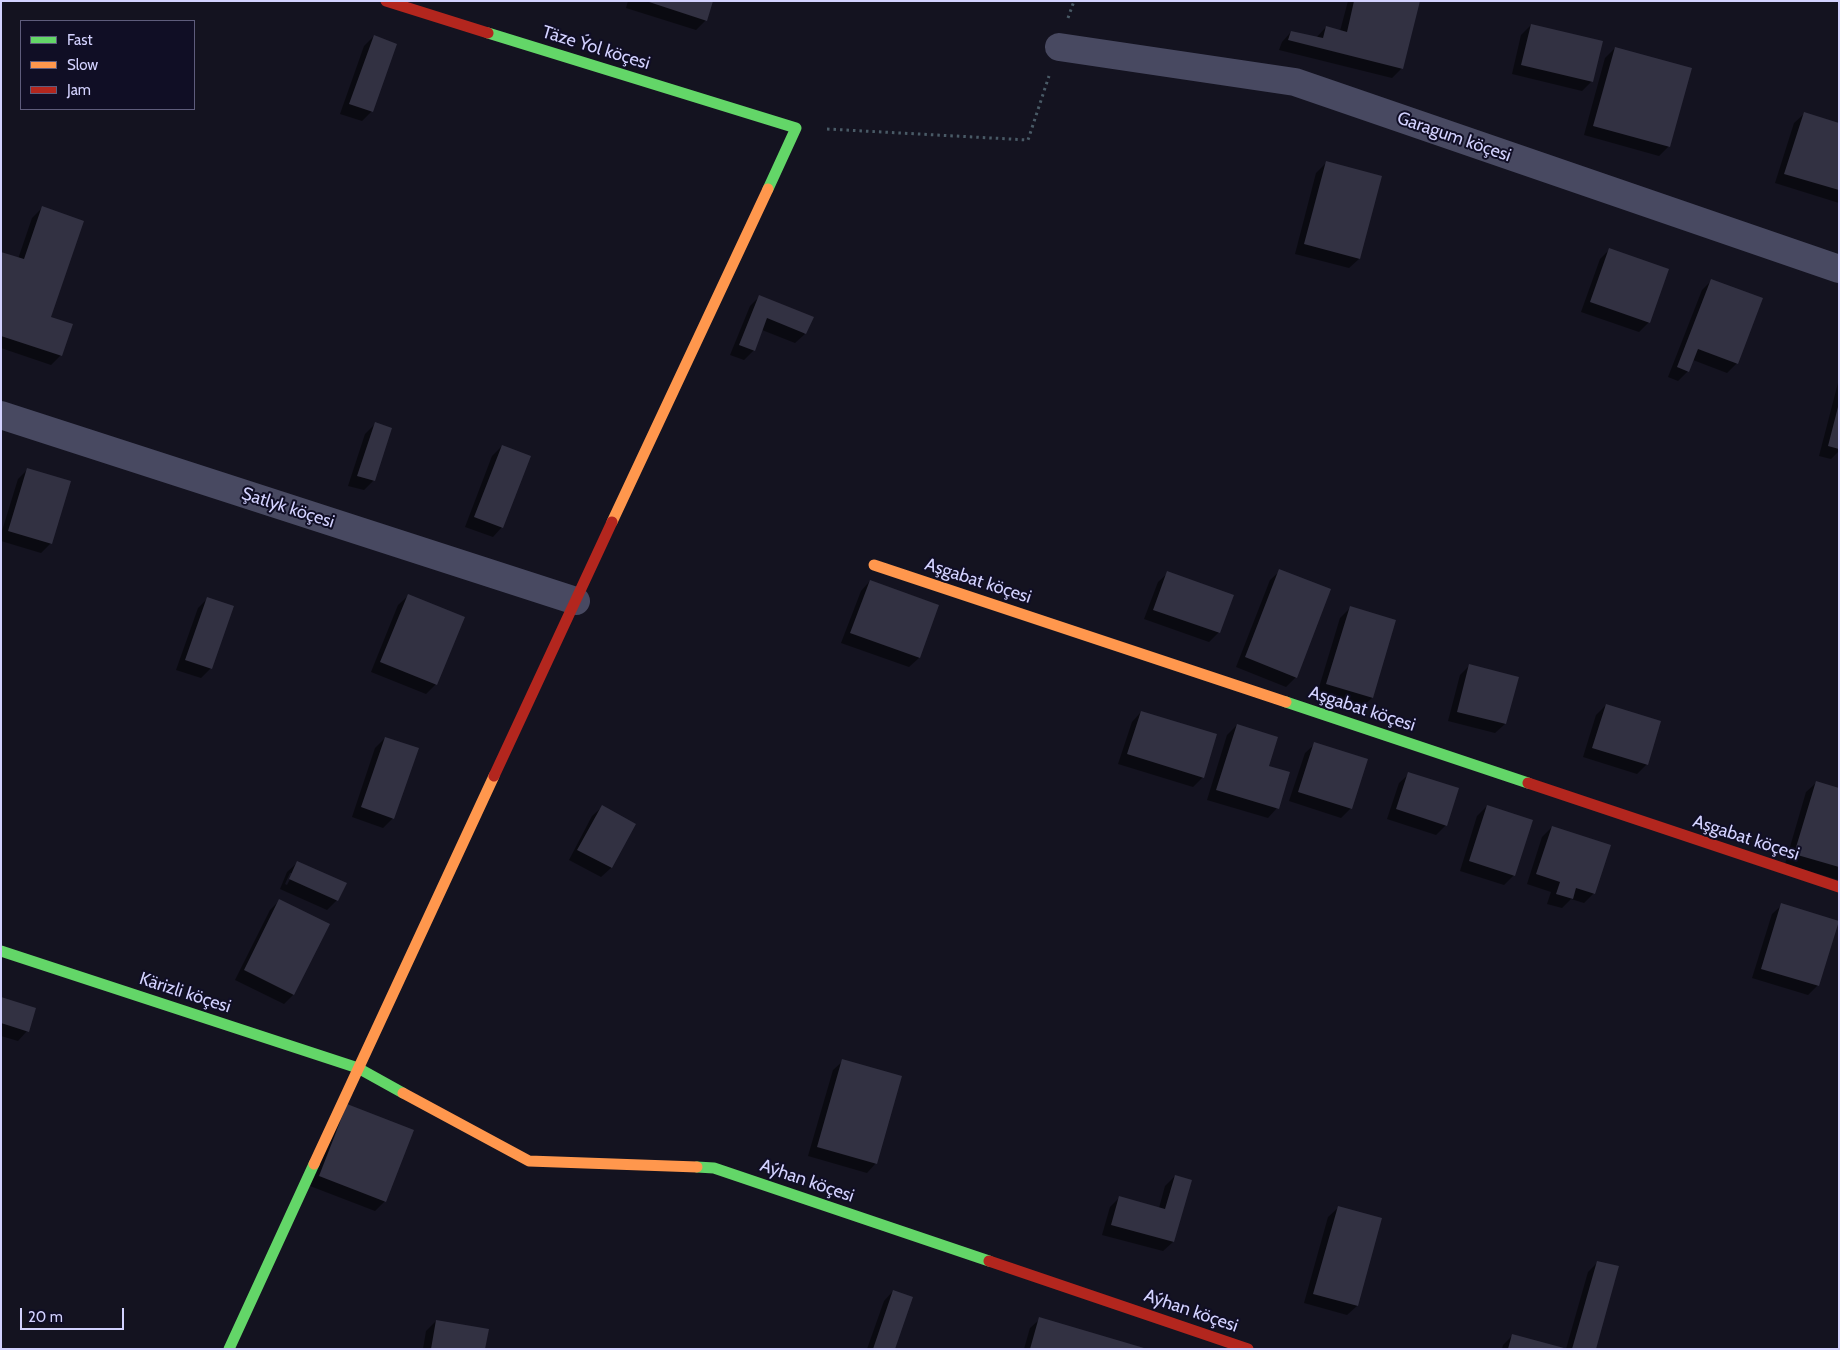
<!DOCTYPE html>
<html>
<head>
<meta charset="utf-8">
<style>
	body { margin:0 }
	#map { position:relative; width:1840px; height:1350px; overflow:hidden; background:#141320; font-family:Cabin,sans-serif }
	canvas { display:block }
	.frame { position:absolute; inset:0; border:2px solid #d3d2ff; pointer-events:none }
	.legend { position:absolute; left:20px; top:20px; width:175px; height:90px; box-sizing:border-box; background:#100e25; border:1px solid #5e5c7c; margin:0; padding:6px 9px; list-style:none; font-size:15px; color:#d3d2ff }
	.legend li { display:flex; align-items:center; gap:10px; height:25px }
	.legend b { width:25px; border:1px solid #5e5c7c }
	.scale { position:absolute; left:20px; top:1308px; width:104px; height:22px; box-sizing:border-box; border:2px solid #d3d2ff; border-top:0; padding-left:6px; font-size:15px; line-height:18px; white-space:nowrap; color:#d3d2ff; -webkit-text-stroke:4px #100e25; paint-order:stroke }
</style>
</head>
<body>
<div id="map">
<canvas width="1840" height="1350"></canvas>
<div class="frame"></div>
<ul class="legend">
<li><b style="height:6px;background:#63d668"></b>Fast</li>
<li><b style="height:6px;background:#ff974d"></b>Slow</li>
<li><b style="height:6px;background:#b3261e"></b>Jam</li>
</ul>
<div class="scale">20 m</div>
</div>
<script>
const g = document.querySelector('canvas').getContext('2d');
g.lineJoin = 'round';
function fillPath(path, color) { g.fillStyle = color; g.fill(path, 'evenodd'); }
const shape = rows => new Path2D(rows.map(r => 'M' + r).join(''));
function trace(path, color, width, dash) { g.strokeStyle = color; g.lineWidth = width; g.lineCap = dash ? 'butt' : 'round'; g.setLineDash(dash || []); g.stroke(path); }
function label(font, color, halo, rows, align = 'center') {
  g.font = font + ' Cabin,sans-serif'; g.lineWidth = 4; g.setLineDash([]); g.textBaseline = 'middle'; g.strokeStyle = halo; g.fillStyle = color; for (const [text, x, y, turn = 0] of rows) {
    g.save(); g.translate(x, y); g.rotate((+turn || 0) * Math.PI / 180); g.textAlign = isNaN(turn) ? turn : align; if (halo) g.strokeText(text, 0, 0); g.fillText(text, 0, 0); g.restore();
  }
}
fillPath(shape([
	[628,1,711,1,706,20,696,30,626,8],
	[1348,1,1419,1,1402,68,1392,78,1279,50,1282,42,1291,32,1316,38,1326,27,1340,31],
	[1531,25,1592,81,1582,91,1512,74,1521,35],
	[374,36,372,111,362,121,340,114,364,46],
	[1615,48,1669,146,1659,156,1584,135,1605,58],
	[1804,114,1839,124,1839,203,1775,183,1794,123],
	[1326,163,1359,259,1349,268,1295,254,1316,173],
	[42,208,50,317,61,355,51,365,1,348,1,253,18,259,32,218],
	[1610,249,1649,322,1639,332,1581,312,1600,259],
	[1712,280,1737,363,1727,373,1693,360,1688,371,1678,381,1668,377,1702,290],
	[760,296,805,334,795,343,762,330,754,350,744,360,730,355,750,306],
	[1839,379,1839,451,1831,459,1819,456],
	[375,424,390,429,373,481,364,490,348,486,365,434],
	[502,446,502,527,493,537,465,527,492,456],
	[28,469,51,543,41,553,1,541,1,534,18,479],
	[1280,571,1296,677,1286,687,1236,667,1270,580],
	[1168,573,1219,632,1209,642,1144,619,1158,582],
	[870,581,938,605,919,658,909,667,841,643,861,591],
	[408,596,436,684,426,694,371,672,398,605],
	[208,598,211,668,201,678,176,670,198,608],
	[1350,608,1395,621,1372,698,1362,707,1317,694,1340,618],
	[1470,665,1505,724,1495,733,1448,721,1460,675],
	[1606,705,1647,764,1637,774,1583,757,1596,715],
	[1141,712,1203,777,1193,787,1118,764,1132,722],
	[1237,725,1268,767,1277,808,1268,818,1207,800,1227,735],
	[385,738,393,818,383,828,352,817,375,748],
	[1315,744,1351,808,1341,818,1289,801,1305,753],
	[1409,774,1446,825,1436,835,1387,819,1399,783],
	[1816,783,1839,789,1839,880,1785,864,1806,792],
	[1487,806,1514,875,1504,885,1460,871,1477,816],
	[602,807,635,824,611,868,601,877,569,860,592,816],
	[1552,827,1594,893,1584,903,1571,899,1562,908,1547,904,1551,892,1527,884,1542,837],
	[297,863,337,900,327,910,280,889,287,872],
	[290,873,293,873,287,885,285,884],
	[280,900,293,995,284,1004,235,980,270,910],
	[1782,905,1818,985,1808,995,1752,978,1772,914],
	[1,999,27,1031,18,1041,1,1036],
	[843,1061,876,1163,867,1173,808,1156,833,1070],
	[337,1116,385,1201,375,1211,310,1186],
	[1175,1176,1173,1242,1163,1251,1102,1235,1110,1207,1120,1197,1159,1208,1165,1186],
	[1338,1208,1357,1306,1347,1315,1304,1303,1328,1217],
	[1598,1262,1594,1349,1566,1349,1588,1272],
	[893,1291,894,1349,867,1349,884,1301],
	[1040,1319,1142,1349,1024,1349,1030,1328],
	[436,1321,484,1349,423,1349,426,1331],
	[1513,1335,1562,1349,1502,1349,1503,1345]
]), '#0007');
fillPath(shape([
	[646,1,713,1,707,21],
	[1354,1,1420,1,1403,69,1288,40,1291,31,1323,38,1326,26,1347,32],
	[1531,24,1603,41,1593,82,1521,65],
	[374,35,397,44,373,112,349,104],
	[1615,47,1692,68,1670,147,1593,126],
	[1804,112,1839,123,1839,190,1784,174],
	[1326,161,1382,176,1360,259,1304,244],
	[42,206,84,221,51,317,73,324,62,356,1,336,1,252,24,259],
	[1609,248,1669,269,1650,323,1590,302],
	[1711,279,1763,298,1738,364,1698,349,1689,372,1677,367],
	[759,295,814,317,806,334,767,318,755,351,739,345],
	[1838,407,1839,407,1839,449,1828,446],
	[375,422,392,428,375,481,357,476],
	[502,445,531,456,503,528,474,517],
	[27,468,71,481,52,544,8,531],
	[1279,569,1331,589,1297,678,1245,657],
	[1167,571,1234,595,1220,633,1153,610],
	[870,580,939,605,920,658,850,633],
	[408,594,465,617,437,685,380,662],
	[207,597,234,606,212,669,185,660],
	[1350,606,1396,620,1373,698,1326,684],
	[1469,664,1519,677,1506,724,1457,712],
	[1606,704,1661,721,1648,765,1592,748],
	[1141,711,1217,734,1204,778,1127,754],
	[1237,724,1278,737,1269,766,1290,772,1279,809,1216,790],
	[385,737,419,748,394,819,361,807],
	[1314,742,1368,759,1352,809,1298,792],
	[1408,772,1459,788,1447,826,1396,809],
	[1816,781,1839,788,1839,867,1794,854],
	[602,805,636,824,612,868,577,850],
	[1487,805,1533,820,1515,876,1469,861],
	[1552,826,1611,845,1595,894,1576,888,1573,899,1556,894,1560,882,1536,874],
	[297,861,347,883,338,901,289,879],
	[279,899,330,924,294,995,244,970],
	[1781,903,1839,921,1819,986,1761,969],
	[1,997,36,1008,29,1032,1,1023],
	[842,1059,902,1076,877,1164,817,1147],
	[347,1104,414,1130,386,1202,319,1176],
	[1175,1175,1192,1180,1174,1242,1111,1225,1119,1196,1165,1209],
	[1338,1206,1382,1218,1358,1306,1313,1294],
	[1597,1261,1619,1266,1596,1349,1572,1349],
	[893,1290,913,1297,895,1349,873,1349],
	[1039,1317,1144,1348,1144,1349,1030,1349],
	[436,1320,489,1329,485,1349,431,1349],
	[1512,1334,1564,1348,1564,1349,1508,1349]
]), '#323142');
trace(shape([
	[1068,18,1074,1],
	[827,129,1028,140,1049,76]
]), '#495a66', 3, [2.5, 4]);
trace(shape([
	[1059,47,1295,82,1839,269],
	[1,415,576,601]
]), '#484961', 28);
trace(shape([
	[488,33,796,128,768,189],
	[1286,702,1528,783],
	[1,951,358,1068,403,1093],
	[697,1167,714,1168,989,1261],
	[229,1349,314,1164]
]), '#63d668', 11);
trace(shape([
	[612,522,768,189],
	[874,565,1286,702],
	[403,1093,529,1161,697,1167],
	[314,1164,494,776]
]), '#ff974d', 11);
trace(shape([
	[386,1,488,33],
	[494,776,612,522],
	[1528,783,1839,887],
	[989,1261,1248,1349]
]), '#b3261e', 11);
label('18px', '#d3d2ff', '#100e25', [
	["Täze Ýol köçesi",596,48,17],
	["Garagum köçesi",1454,137,19],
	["Şatlyk köçesi",288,508,18],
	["Aşgabat köçesi",978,581,18],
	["Aşgabat köçesi",1362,709,18],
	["Aşgabat köçesi",1746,838,18],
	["Kärizli köçesi",185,993,18],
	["Aýhan köçesi",807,1181,19],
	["Aýhan köçesi",1191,1311,19]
]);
</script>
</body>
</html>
